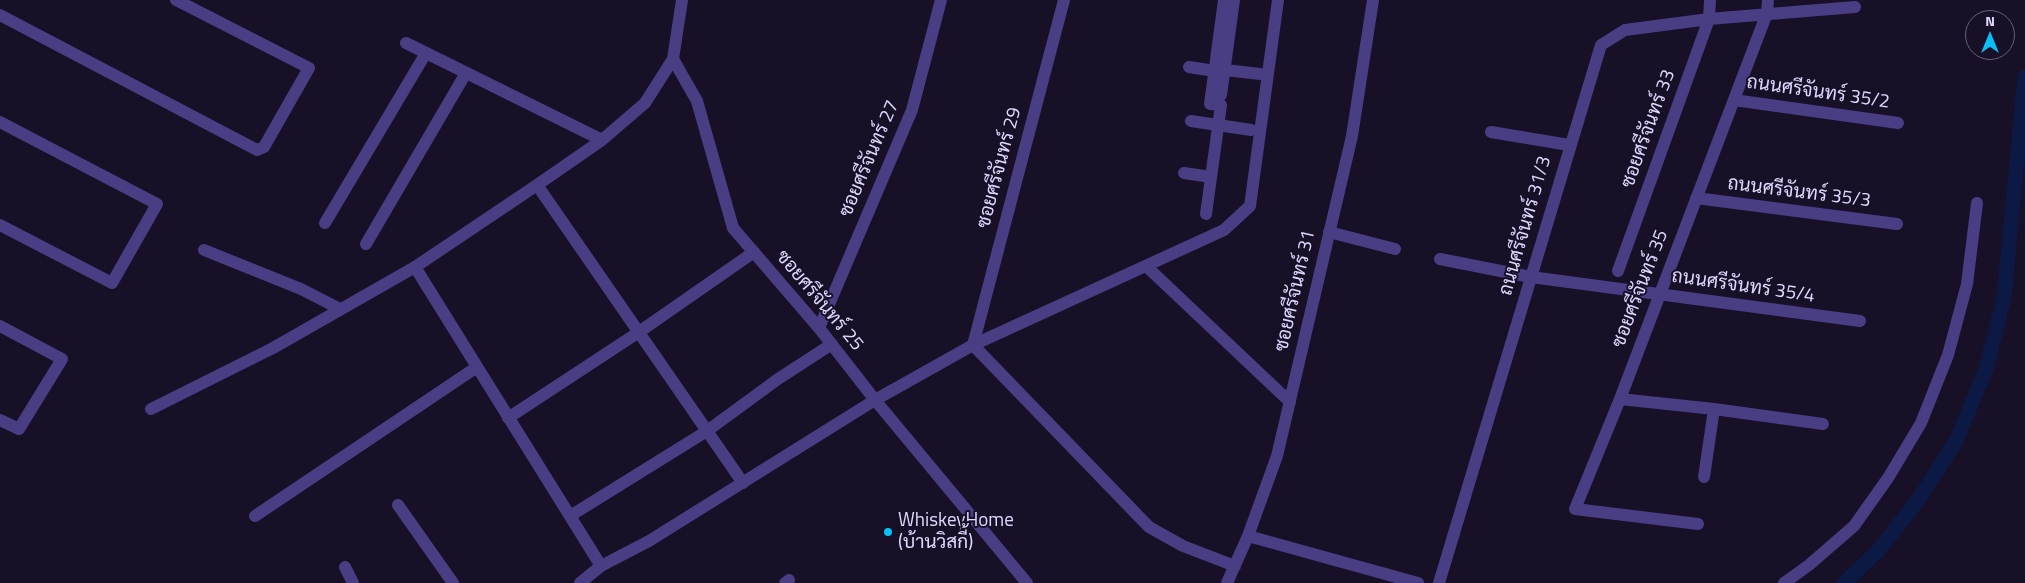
<!DOCTYPE html>
<html>
<head>
<meta charset="utf-8">
<style>
	body { margin:0 }
	#map { position:relative; width:2025px; height:583px; overflow:hidden; background:#171027; font-family:"Titillium Web",sans-serif }
	canvas { display:block }
	.north { position:absolute; left:1965px; top:10px; width:50px; height:50px; box-sizing:border-box; background:#171027; border:1px solid #68607d; border-radius:50%; rotate:0deg; font-size:14px; font-weight:700; line-height:20px; text-align:center; color:#e1d7fe }
	.north::after { content:''; display:block; margin:auto; width:18px; height:22px; background:#09bff8; clip-path:polygon(50% 0,100% 100%,50% 72%,0 100%) }
</style>
</head>
<body>
<div id="map">
<canvas width="2025" height="583"></canvas>
<div class="north">N</div>
</div>
<script>
const g = document.querySelector('canvas').getContext('2d');
g.lineJoin = 'round';
const shape = rows => new Path2D(rows.map(r => 'M' + r).join(''));
function trace(path, color, width, dash) { g.strokeStyle = color; g.lineWidth = width; g.lineCap = dash ? 'butt' : 'round'; g.setLineDash(dash || []); g.stroke(path); }
function label(font, color, halo, rows, align = 'center') {
  g.font = font + ' "Titillium Web",Sarabun,sans-serif'; g.lineWidth = 4; g.setLineDash([]); g.textBaseline = 'middle'; g.strokeStyle = halo; g.fillStyle = color; for (const [text, x, y, turn = 0] of rows) {
    g.save(); g.translate(x, y); g.rotate((+turn || 0) * Math.PI / 180); g.textAlign = isNaN(turn) ? turn : align; if (halo) g.strokeText(text, 0, 0); g.fillText(text, 0, 0); g.restore();
  }
}
trace(shape([
	[1844,583,1878,551,1919,499,1957,439,1986,369,2004,297,2025,77]
]), '#0c1944', 15);
trace(shape([
	[682,0,673,59,697,101,733,228,819,328,875,400,1027,583],
	[1064,0,973,345,1149,527,1183,546,1235,566],
	[1768,0,1767,13,1620,399,1714,409,1823,424],
	[0,15,257,150,264,147,309,68,176,0],
	[406,43,602,140],
	[1189,67,1215,71],
	[1225,70,1260,74],
	[1221,95,1234,0],
	[1734,100,1898,123],
	[1191,121,1251,130],
	[0,122,157,204,112,283,0,225],
	[1491,132,1569,145],
	[1184,173,1211,177],
	[537,185,743,483],
	[1696,198,1897,224],
	[1206,214,1221,105,1210,104,1224,0],
	[325,223,426,53],
	[1329,232,1395,249],
	[366,244,466,73],
	[204,250,301,289,340,309],
	[1440,259,1531,277,1860,321],
	[1146,266,1290,402],
	[415,267,601,566],
	[1618,271,1709,19,1710,0],
	[0,326,62,359,19,429,0,420],
	[819,328,912,110,941,0],
	[1620,399,1575,509,1698,524],
	[151,409,273,348,415,267,537,185,602,140,645,103,673,59],
	[508,418,639,332,754,252],
	[1704,477,1714,409],
	[398,505,453,583],
	[255,516,477,367],
	[570,516,707,431,778,379,832,344],
	[1248,536,1418,583],
	[345,567,353,583],
	[785,583,789,580],
	[1227,583,1248,536,1277,456,1352,136,1373,0],
	[1439,583,1601,45,1625,30,1709,19,1855,7],
	[1784,583,1809,565,1854,526,1888,478,1921,423,1948,355,1967,284,1977,203]
]), '#493d84', 12);
trace(shape([
	[580,583,601,566,649,541,875,400,973,345,1224,230,1250,206,1278,0]
]), '#493d84', 12);
for (const [x, y, r, color] of [
	[888,532,5,"#09bff8"]
]) { const dot = new Path2D(); dot.arc(x, y, r, 0, 2 * Math.PI); g.fillStyle = color; g.fill(dot); trace(dot, '#171027', 2); }
label('19px', '#e1d7fe', '#171027', [
	["ถนนศรีจันทร์ 35/2",1818,93,8],
	["ซอยศรีจันทร์ 33",1649,129,-70],
	["ซอยศรีจันทร์ 27",870,159,-67],
	["ซอยศรีจันทร์ 29",1000,168,-75],
	["ถนนศรีจันทร์ 35/3",1799,193,7],
	["ถนนศรีจันทร์ 31/3",1526,226,-74],
	["ถนนศรีจันทร์ 35/4",1743,287,8],
	["ซอยศรีจันทร์ 35",1641,289,-69],
	["ซอยศรีจันทร์ 31",1296,291,-77],
	["ซอยศรีจันทร์ 25",819,301,50]
]);
label('19px', '#e1d7fe', '#171027', [
	["WhiskeyHome",898,521],
	["(บ้านวิสกี้)",898,543]
], 'left');
</script>
</body>
</html>
